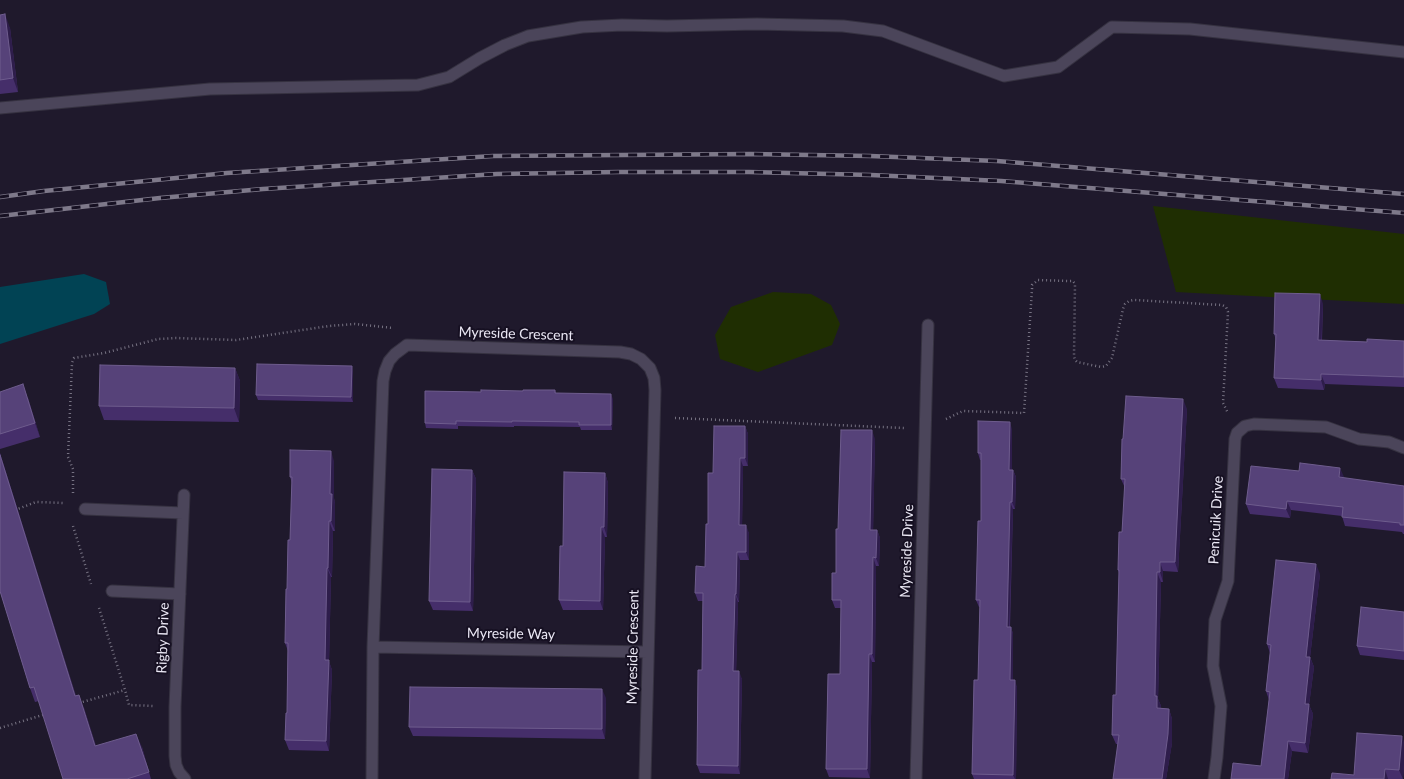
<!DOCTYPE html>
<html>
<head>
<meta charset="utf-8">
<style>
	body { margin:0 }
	canvas { display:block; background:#1f192c }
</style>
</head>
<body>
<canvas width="1404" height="779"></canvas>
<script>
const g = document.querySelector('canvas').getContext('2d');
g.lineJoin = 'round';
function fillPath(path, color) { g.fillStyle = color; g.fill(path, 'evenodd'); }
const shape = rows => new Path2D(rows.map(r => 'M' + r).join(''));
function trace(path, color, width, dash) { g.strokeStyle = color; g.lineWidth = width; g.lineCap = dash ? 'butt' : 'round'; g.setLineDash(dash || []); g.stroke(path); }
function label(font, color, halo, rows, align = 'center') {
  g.font = font + ' Lato,sans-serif'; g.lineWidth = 4; g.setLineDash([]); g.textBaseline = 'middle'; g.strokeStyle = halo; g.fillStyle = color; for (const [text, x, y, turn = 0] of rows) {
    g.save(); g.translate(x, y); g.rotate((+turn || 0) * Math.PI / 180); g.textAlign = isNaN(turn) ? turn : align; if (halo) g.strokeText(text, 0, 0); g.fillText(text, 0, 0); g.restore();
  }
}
fillPath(shape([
	[1153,206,1404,234,1404,304,1176,292],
	[773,292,811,294,831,305,840,324,832,345,758,372,720,359,715,335,731,307]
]), '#1f2e02');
fillPath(shape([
	[84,274,106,282,110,304,94,314,0,344,0,287]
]), '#014354');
const service = shape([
	[0,108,210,89,418,85,449,77,480,58,505,45,528,36,582,27,622,25,667,26,757,24,843,26,883,31,1004,76,1058,67,1112,27,1190,29,1404,52]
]);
const minor = shape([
	[184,495,175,707,175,756,176,765,179,772,185,779],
	[85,509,183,513],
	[112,591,180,594],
	[373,647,648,652],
	[372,779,373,647,383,381,385,371,389,361,395,354,407,345,620,352,631,354,641,359,650,368,654,378,655,390,645,779],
	[916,779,928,325],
	[1214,779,1217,757,1221,706,1213,666,1215,620,1228,581,1235,439,1237,433,1245,426,1254,424,1326,427,1359,439,1389,442,1404,448]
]);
trace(service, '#363241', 13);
trace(minor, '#363241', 13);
trace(shape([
	[675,418,904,428],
	[946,419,963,411,1024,413,1032,289,1032,285,1038,280,1069,281,1073,281,1075,284,1074,356,1075,360,1077,362,1101,367,1106,366,1112,358,1123,309,1125,304,1129,301,1134,300,1222,305,1226,307,1228,312,1223,403,1228,413],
	[73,493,73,469,68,457,72,363,74,358,104,353,158,339,176,338,236,340,329,326,355,324,393,328],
	[15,510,36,502,65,503],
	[73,526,91,584],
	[99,608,125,690,129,705,154,706],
	[79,703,125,690],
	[0,728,46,714]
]), '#767282', 2.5, [1, 3]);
trace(service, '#4b455a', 11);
trace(minor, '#4b455a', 11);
const rail = shape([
	[0,197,44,191,227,173,493,156,751,154,870,156,997,161,1404,194],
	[0,216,160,198,263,189,497,174,618,172,749,172,871,175,1001,181,1404,213]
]);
trace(rail, '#7e798a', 4.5);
trace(rail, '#161022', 3, [9]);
fillPath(shape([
	[0,15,10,28,18,92,0,94],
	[1323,304,1322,340,1367,342,1404,341,1404,387,1325,384,1324,390,1278,388,1274,378,1276,340,1274,334],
	[235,368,240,381,239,422,104,420,99,406],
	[353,371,353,402,258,400,256,395],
	[555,390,556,393,613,399,612,430,581,430,580,427,514,426,514,427,458,426,458,429,426,428,425,423,481,392],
	[0,392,28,398,40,437,0,449],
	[1187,409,1178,572,1163,571,1163,582,1161,582,1158,699,1161,706,1161,708,1169,709,1172,719,1172,743,1166,779,1113,779,1118,744,1116,744,1112,735,1116,695,1119,573,1118,570,1122,532,1125,488,1121,479,1123,439],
	[745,426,748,434,748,466,743,466,742,525,749,533,749,560,740,560,739,602,738,602,736,671,742,679,740,774,700,773,697,765,702,670,703,601,698,601,695,593,705,567,708,524,713,473],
	[1012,429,1012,470,1013,470,1016,477,1015,509,1013,509,1010,627,1011,627,1013,634,1013,680,1017,687,1016,779,974,779,972,774,978,680,980,607,979,607,976,600,981,521,981,460,980,460,978,453],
	[875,439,873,530,877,530,880,538,879,566,876,566,875,662,872,662,870,778,829,777,826,769,840,674,841,608,835,608,832,600,836,573,838,529],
	[0,453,76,696,84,708,96,746,142,747,151,779,63,779,39,701,35,702,30,688,0,591],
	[334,461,334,498,335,504,335,531,333,531,332,577,331,577,329,662,332,670,329,751,289,750,285,740,287,713,288,651,285,643,290,540,292,483,290,477],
	[472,470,476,479,473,611,433,610,429,601],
	[605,473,608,483,607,537,605,537,603,610,563,610,559,600,563,546],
	[1344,478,1404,486,1404,534,1403,534,1402,532,1345,526,1342,516,1291,510,1290,518,1250,514,1246,504],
	[1320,574,1310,657,1314,667,1309,705,1313,714,1308,753,1292,751,1288,779,1261,766,1269,700,1266,691,1270,653,1267,644],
	[1404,612,1404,660,1360,655,1357,646],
	[606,698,605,739,413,736,409,727],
	[1404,742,1404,764,1403,779,1331,779,1354,775]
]), '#452e6a');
fillPath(shape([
	[5,14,10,28,18,92,13,78],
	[1320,294,1323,304,1321,350,1318,340],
	[352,366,353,371,353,402,351,397],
	[235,368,240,381,239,422,234,408],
	[1321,374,1325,384,1324,390,1321,380],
	[23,384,28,398,40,437,35,423],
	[611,394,613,399,612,430,611,425],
	[1183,399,1187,409,1178,572,1175,562],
	[1010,422,1012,429,1012,477,1009,470],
	[745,426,748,434,748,466,745,458],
	[872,430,875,439,873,538,870,530],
	[331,451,334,461,334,498,335,504,335,531,331,521,330,494],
	[0,453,80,710,75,696,0,455],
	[740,458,743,466,742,533,739,525],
	[1340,468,1344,477,1343,487,1339,477],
	[472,470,476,479,473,611,470,602],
	[1013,470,1016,477,1015,509,1012,502],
	[605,473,608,483,607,537,604,527],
	[1287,501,1291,510,1290,518,1286,509],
	[1010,502,1013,509,1009,634,1007,627],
	[329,521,333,531,332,577,328,568],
	[746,525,749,533,749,560,746,552],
	[601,527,605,537,603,610,600,601],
	[877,530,880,538,879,566,876,558],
	[737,552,740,560,739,602,736,594],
	[873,557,876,566,875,662,872,654],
	[1160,562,1163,571,1163,582,1160,572],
	[1316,564,1320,574,1310,657,1314,667,1309,705,1313,714,1308,753,1305,743,1306,657],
	[327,568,331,577,329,661,332,670,329,751,326,741,325,660],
	[1157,572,1161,582,1158,699,1161,706,1160,718,1157,708,1155,696],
	[735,594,738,602,736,679,733,671],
	[1011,627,1013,634,1013,687,1010,680],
	[869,654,872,662,870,778,867,769],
	[739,671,742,679,740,774,738,766],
	[1015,680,1017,687,1016,779,1015,779,1013,775],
	[602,689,606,698,605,739,602,729],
	[79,695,84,708,100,760,95,746],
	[1169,709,1172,719,1172,743,1166,779,1162,779],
	[136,734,142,747,151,779,149,772],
	[1402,736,1404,742,1404,764,1403,779,1399,770],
	[1288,741,1292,751,1288,779,1284,779],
	[1385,769,1388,779,1384,779]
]), '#2e1d4b');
const building = shape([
	[5,14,13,78,0,80,0,15,5,14],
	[1275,293,1320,294,1318,340,1367,342,1367,339,1404,341,1404,377,1321,374,1321,380,1274,378,1276,334,1274,334,1275,293],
	[257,364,352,366,351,397,256,395,257,364],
	[100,365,235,368,234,408,99,406,100,365],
	[23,384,35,423,0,434,0,392,23,384],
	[481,390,523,391,523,390,555,390,555,393,611,394,611,425,579,425,579,422,512,421,512,422,456,421,456,424,425,423,425,391,481,392,481,390],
	[1126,396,1183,399,1175,562,1160,562,1160,572,1157,572,1155,696,1157,696,1157,708,1169,709,1168,734,1162,779,1113,779,1119,735,1112,735,1113,695,1116,695,1119,570,1118,570,1119,532,1122,532,1125,479,1121,479,1122,439,1123,439,1126,396],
	[978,421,1010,422,1009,470,1013,470,1012,502,1010,502,1007,627,1011,627,1010,680,1015,680,1013,775,972,774,974,680,978,680,980,600,976,600,978,521,981,521,981,453,978,453,978,421],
	[714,426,745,426,745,458,740,458,739,525,746,525,746,552,737,552,736,594,735,594,733,671,739,671,738,766,697,765,698,670,702,670,703,593,695,593,696,566,705,567,706,524,708,524,708,473,713,473,714,426],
	[841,430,872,430,870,530,877,530,876,558,873,557,872,654,869,654,867,769,826,769,828,674,840,674,841,600,832,600,832,573,836,573,836,529,838,529,841,430],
	[290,450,331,451,330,494,332,494,331,521,329,521,328,568,327,568,325,660,329,660,326,741,285,740,286,713,287,713,288,643,285,643,286,589,287,589,288,540,290,540,292,477,290,477,290,450],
	[0,455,75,696,79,695,95,746,136,734,149,772,127,779,63,779,34,687,30,688,0,591,0,455],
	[1300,463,1340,468,1339,477,1404,486,1404,525,1400,525,1400,523,1342,517,1343,507,1287,501,1286,509,1246,504,1251,466,1299,471,1300,463],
	[432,469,472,470,470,602,429,601,432,469],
	[564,472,605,473,604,527,601,527,600,601,559,600,560,546,563,546,564,472],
	[1276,560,1316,564,1306,657,1310,657,1305,704,1309,704,1305,743,1288,741,1284,779,1231,779,1233,763,1261,766,1270,692,1266,691,1271,645,1267,644,1276,560],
	[1361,607,1404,612,1404,651,1357,646,1361,607],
	[410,687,602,689,602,729,409,727,410,687],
	[1357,733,1402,736,1399,770,1385,769,1384,779,1331,779,1332,773,1354,775,1357,733]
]);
fillPath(building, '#564279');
trace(building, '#6e5c8d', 1);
label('14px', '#ebe8f5', '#161022', [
	["Myreside Crescent",516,334,2],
	["Penicuik Drive",1216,520,-87],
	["Myreside Drive",907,551,-88],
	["Myreside Way",511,634,1],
	["Rigby Drive",163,638,-88],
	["Myreside Crescent",633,647,-89]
]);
</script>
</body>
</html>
